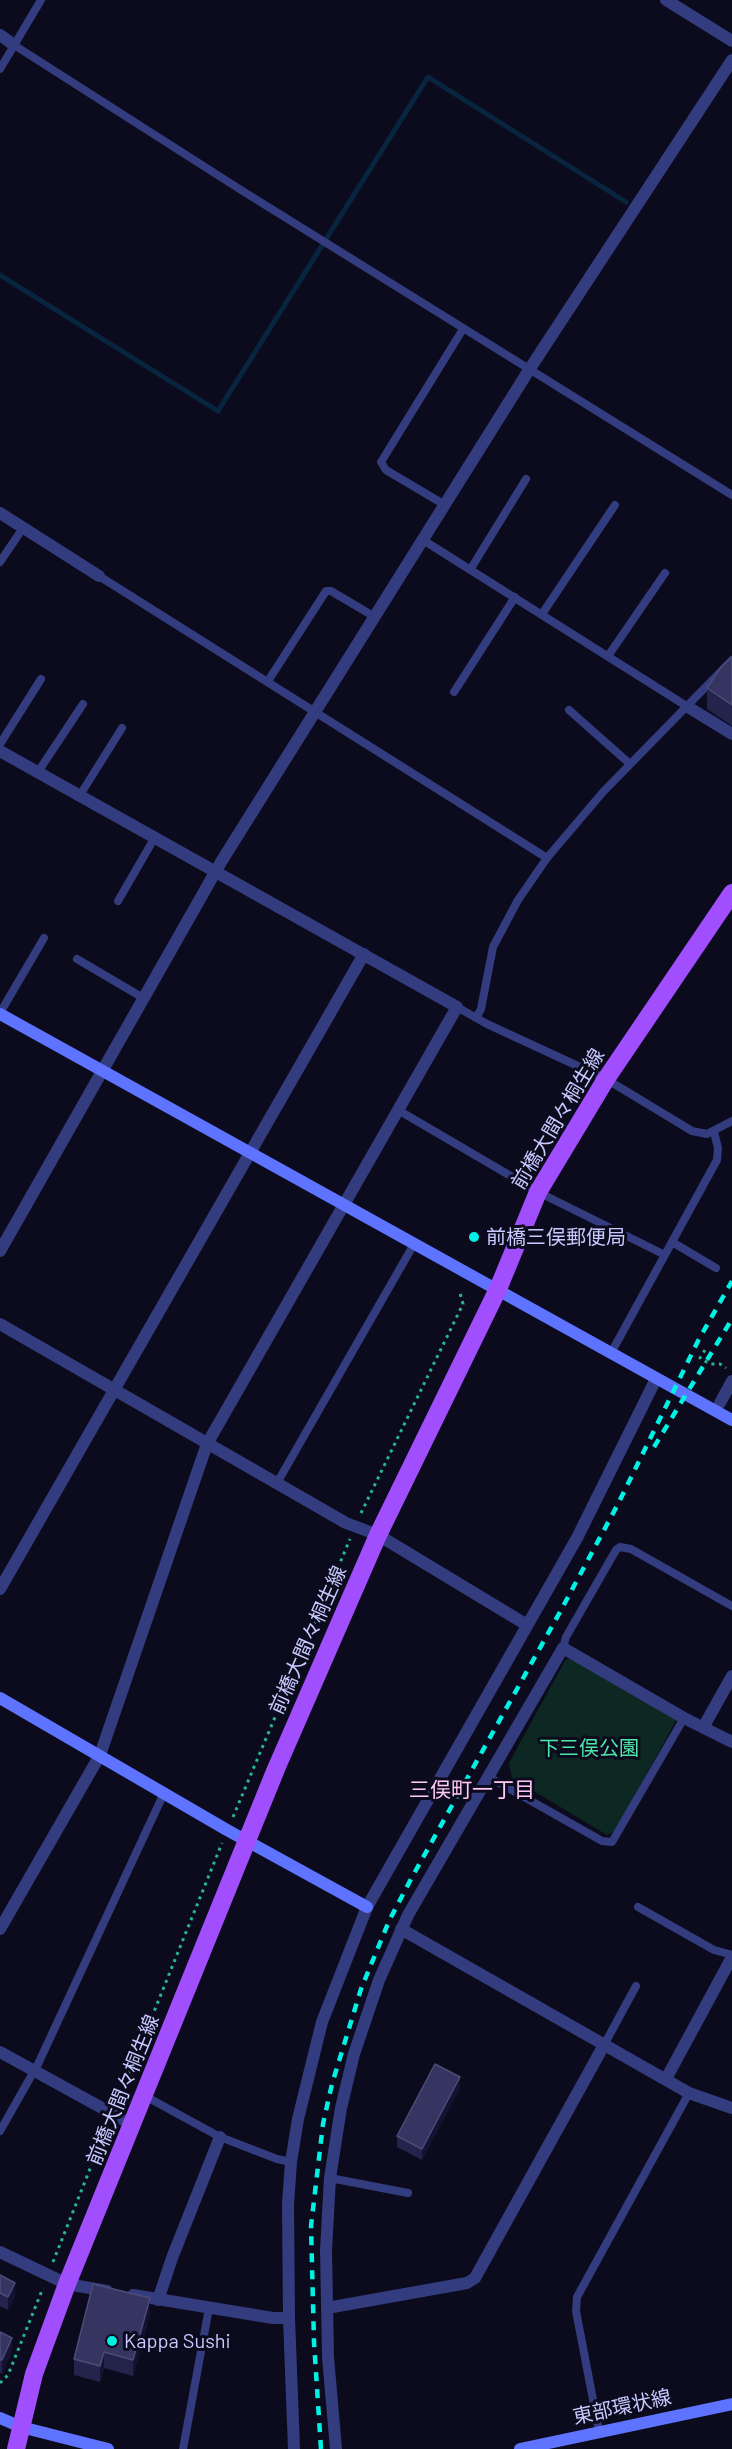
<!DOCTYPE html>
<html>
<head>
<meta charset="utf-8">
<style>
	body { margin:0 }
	canvas { display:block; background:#0b0b1d }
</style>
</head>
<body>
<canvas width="732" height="2449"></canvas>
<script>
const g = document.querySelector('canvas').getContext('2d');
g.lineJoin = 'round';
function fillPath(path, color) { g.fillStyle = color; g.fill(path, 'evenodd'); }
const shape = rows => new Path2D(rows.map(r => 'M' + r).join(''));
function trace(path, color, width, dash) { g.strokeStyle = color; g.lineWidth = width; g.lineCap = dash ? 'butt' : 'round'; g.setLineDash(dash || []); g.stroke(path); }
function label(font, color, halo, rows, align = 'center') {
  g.font = font + ' Barlow,"Noto Sans JP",sans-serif'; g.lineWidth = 6; g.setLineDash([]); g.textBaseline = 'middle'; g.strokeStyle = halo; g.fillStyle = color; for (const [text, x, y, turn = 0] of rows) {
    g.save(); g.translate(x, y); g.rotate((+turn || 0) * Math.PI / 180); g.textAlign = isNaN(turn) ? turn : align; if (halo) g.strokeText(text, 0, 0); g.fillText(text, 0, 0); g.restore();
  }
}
fillPath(shape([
	[566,1659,573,1659,677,1719,615,1831,607,1835,512,1778,509,1763]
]), '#0d2823');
trace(shape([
	[0,275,218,411,428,77,626,202]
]), '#08253f', 5);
trace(shape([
	[705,1350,700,1358,710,1364,720,1364,726,1368],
	[361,1513,461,1308,463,1304,460,1293],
	[233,1817,350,1539],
	[118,2101,222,1843],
	[53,2262,107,2126],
	[0,2383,8,2375,43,2288]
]), '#27b395', 3, [3, 4.5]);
trace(shape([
	[14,45,241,190,732,495],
	[0,69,41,0],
	[445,505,386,470,381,462,463,329],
	[423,540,688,707],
	[0,562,23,528],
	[470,570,526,479],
	[99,576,547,858],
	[542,614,615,505],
	[608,656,665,573],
	[268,681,326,591,331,591,375,617],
	[454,692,515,597],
	[569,710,630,764],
	[0,744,41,679],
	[38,772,83,704],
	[80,795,122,728],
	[118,901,155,837],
	[77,959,145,999],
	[457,1007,487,1024,606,1079,692,1131,707,1134,732,1121],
	[0,1013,44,938],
	[476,1018,481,1009,493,947,518,900,547,858,603,792,732,660],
	[398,1110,538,1192,665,1255],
	[672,1242,716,1268],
	[611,1353,717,1160,718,1148,714,1132],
	[277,1483,414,1244],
	[563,1648,566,1637,616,1550,620,1547,631,1549,732,1606],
	[487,1776,602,1841,612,1842,684,1718],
	[638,1907,714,1950,732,1955],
	[604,2045,636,1986],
	[145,2096,220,2137,277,2159,291,2162],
	[0,2131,38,2064,164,1793],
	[330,2178,408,2193],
	[599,2431,576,2311,577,2297,689,2093],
	[183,2449,209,2308]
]), '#333c7f', 8);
trace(shape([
	[666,0,732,41],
	[0,35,14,45],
	[0,513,99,576],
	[688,707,732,734],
	[0,751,457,1007,207,1444,100,1755,0,1929],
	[0,1251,221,862,529,370,732,60],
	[0,1324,346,1523,378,1535,527,1625],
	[720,1403,732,1381],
	[0,1589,364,954],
	[704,1726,732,1676],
	[401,1929,689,2093,732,2108],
	[0,2052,133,2125],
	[666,2079,732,1957],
	[0,2252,67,2284,107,2291],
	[133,2295,273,2318,289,2318],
	[158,2300,172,2258,220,2137],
	[327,2308,467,2283,475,2278,604,2045],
	[294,2449,289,2318,288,2204,291,2162,298,2119,322,2022,367,1907,577,1538,656,1379],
	[336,2449,328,2357,326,2250,330,2178,341,2108,354,2054,379,1980,408,1915,563,1648,684,1718,732,1742]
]), '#333c7f', 12);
trace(shape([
	[0,1014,732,1420],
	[0,1698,227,1830,367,1907],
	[0,2418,21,2427,108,2449],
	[520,2449,732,2404]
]), '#5e73ff', 12);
trace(shape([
	[16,2449,34,2374,67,2284,276,1769,378,1535,498,1289,538,1192,606,1079,732,893]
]), '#a14eff', 18);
trace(shape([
	[654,1447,732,1319],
	[321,2449,314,2342,311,2226,323,2124,332,2084,361,1989,389,1921,411,1879,560,1612,618,1504,698,1341,732,1281]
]), '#00f2e5', 4.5, [9, 8]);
fillPath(shape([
	[732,657,732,726,707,709,707,688],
	[460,2088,422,2160,397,2147,397,2136],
	[0,2275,15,2297,8,2310,0,2306],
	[150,2314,133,2376,104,2368,100,2382,74,2375,74,2359],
	[0,2332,12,2351,2,2374,0,2373]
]), '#24234c');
fillPath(shape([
	[460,2077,460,2088,422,2160,422,2149],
	[15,2283,15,2297,8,2310,8,2297],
	[150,2298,150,2314,133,2376,133,2360],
	[12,2338,12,2351,2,2374,2,2360],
	[104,2352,104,2368,100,2382,100,2366]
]), '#131231');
const building = shape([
	[732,657,732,705,707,688,721,667,732,657],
	[435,2064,460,2077,422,2149,397,2136,435,2064],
	[0,2275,15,2283,8,2297,0,2293,0,2275],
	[93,2284,150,2298,133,2360,104,2352,100,2366,74,2359,93,2284],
	[0,2332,12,2338,2,2360,0,2360,0,2332]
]);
fillPath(building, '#363460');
trace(building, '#4c4c79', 1.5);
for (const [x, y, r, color] of [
	[474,1237,6,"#00f2e5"],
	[112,2341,6,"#00f2e5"]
]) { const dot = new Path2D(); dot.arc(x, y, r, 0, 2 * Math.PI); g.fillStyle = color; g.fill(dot); trace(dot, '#0b0b1d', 2); }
label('20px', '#c7c9ff', '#0b0b1d', [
	["前橋大間々桐生線",558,1119,-59],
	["前橋大間々桐生線",308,1640,-66],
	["前橋大間々桐生線",123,2090,-68],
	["東部環状線",622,2407,-12]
]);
label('20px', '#c7c9ff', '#0b0b1d', [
	["前橋三俣郵便局",486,1237],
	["Kappa Sushi",124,2341]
], 'left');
label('20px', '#4ee4a7', '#0b0b1d', [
	["下三俣公園",589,1748]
]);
label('21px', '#ffc9f4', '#0b0b1d', [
	["三俣町一丁目",472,1790]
]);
</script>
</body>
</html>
